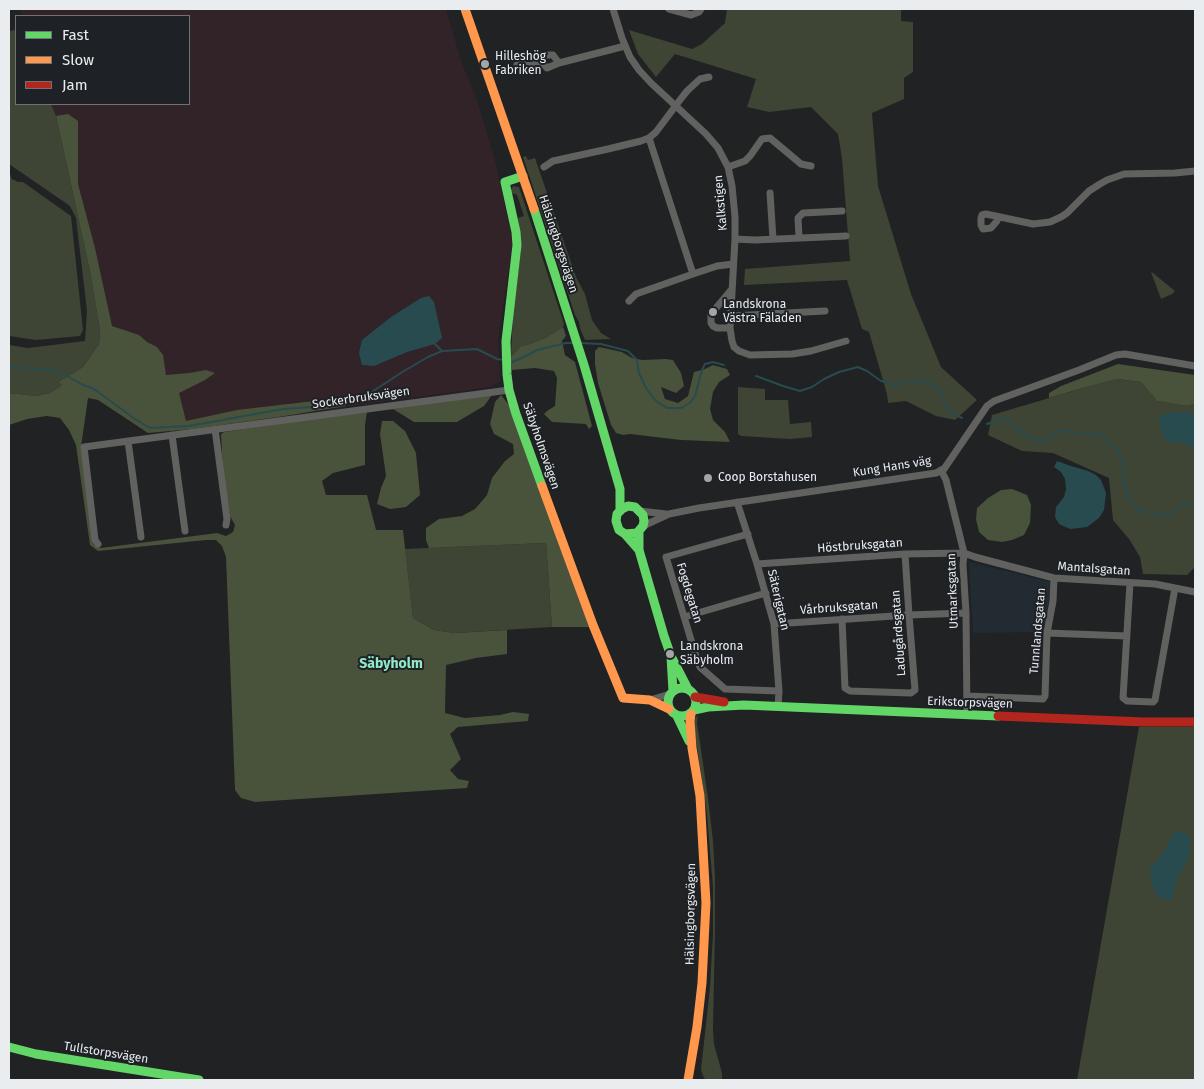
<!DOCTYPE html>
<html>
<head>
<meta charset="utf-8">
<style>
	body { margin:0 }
	#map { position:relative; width:1204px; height:1089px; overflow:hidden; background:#202224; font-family:"Fira Sans",sans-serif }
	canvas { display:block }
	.frame { position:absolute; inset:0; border:10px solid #eaedef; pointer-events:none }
	.legend { position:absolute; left:15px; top:15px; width:175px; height:90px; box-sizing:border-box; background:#1e2226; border:1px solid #707376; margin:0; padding:6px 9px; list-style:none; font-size:15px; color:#eaedef }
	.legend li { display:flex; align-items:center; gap:10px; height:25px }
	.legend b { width:25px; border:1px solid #707376 }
</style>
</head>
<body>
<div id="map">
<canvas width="1204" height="1089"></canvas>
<div class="frame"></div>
<ul class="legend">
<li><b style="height:6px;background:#63d668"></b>Fast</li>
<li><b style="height:6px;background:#ff974d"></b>Slow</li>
<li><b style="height:6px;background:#b3261e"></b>Jam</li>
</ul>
</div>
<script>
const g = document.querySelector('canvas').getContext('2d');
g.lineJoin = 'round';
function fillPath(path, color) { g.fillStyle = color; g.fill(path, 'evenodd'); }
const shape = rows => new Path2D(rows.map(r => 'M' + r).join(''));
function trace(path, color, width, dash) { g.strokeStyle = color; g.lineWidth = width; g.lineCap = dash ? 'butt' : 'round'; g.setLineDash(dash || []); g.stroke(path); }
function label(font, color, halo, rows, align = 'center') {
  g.font = font + ' "Fira Sans",sans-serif'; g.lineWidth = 4; g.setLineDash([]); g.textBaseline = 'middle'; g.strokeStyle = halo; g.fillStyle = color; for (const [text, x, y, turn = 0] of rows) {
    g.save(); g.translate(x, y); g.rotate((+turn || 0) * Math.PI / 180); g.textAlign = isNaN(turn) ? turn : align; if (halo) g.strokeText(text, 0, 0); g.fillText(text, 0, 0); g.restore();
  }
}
fillPath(shape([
	[19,9,446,9,461,61,477,100,495,161,513,242,498,339,500,381,490,387,174,430,111,327,75,179,52,104,189,104,189,16,23,16]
]), '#322329');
fillPath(shape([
	[969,562,1051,582,1045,632,973,633]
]), '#232b32');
fillPath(shape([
	[727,9,901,9,901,21,913,22,913,72,904,78,904,99,872,113,878,186,911,294,941,367,977,400,955,420,936,416,906,401,888,403,887,394,869,332,862,329,847,280,744,285,745,269,850,261,842,158,838,134,811,107,769,112,747,107,756,79,675,54,656,77,638,54,629,30,692,49,702,44,725,23],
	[16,30,16,104,51,104,56,116,90,272,100,330,99,344,83,367,58,382,62,385,50,393,36,396,9,393,9,345,28,348,85,341,87,311,76,218,70,206,9,164,9,31],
	[526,156,528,160,535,158,536,161,576,277,585,294,592,320,601,333,611,339,585,340,580,328,579,322,575,315,523,157],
	[9,172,12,179,18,182,23,182,71,216,83,330,80,336,36,340,9,336],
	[513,186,519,187,521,193,564,324,563,327,545,338,530,344,521,346,511,357,513,312,521,250,518,218,524,216,517,195,512,193,511,190],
	[1151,272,1153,273,1175,291,1172,294,1161,299],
	[1117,379,1141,382,1157,401,1187,406,1195,404,1195,567,1187,575,1143,574,1140,557,1129,539,1113,520,1109,478,1053,453,1022,451,988,435,992,415,1083,388],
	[738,387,765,389,765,400,788,400,790,424,811,422,812,437,790,439,741,436,738,434],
	[546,543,552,627,455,633,434,630,413,618,405,549],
	[698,715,697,723,699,736,708,798,713,841,715,878,715,929,713,1030,714,1044,722,1073,722,1080,707,1080,704,1078,701,1070,710,987,713,934,713,887,707,814,693,721],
	[1139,727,1195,727,1195,1080,1077,1080]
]), '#3e4534');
fillPath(shape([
	[68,114,78,121,78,184,95,248,112,326,139,335,147,342,157,347,163,355,166,375,189,373,206,370,215,373,205,380,179,393,186,421,237,410,340,398,345,400,346,406,285,416,193,429,148,433,98,400,88,398,81,447,93,544,98,547,101,548,217,533,226,536,233,532,235,525,230,516,223,470,221,434,224,432,351,413,367,412,365,425,365,465,333,473,322,481,326,495,367,495,376,530,403,530,413,618,434,630,455,633,507,630,507,654,476,658,446,665,445,713,465,718,500,715,513,712,529,714,528,721,458,727,450,734,461,759,450,770,458,779,469,781,467,788,255,802,241,798,235,790,226,557,222,546,216,540,206,540,98,551,90,545,76,445,69,430,60,418,47,416,27,419,9,425,9,393,36,396,50,393,62,385,58,382,83,367,99,344,100,330,90,272,56,116],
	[563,327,566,336,562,341,565,355,575,362,592,426,589,429,586,424,552,422,544,414,547,411,555,406,557,378,554,371,535,368,512,370,511,357,521,346,530,344,545,338],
	[599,347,622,352,632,358,642,360,666,359,673,360,681,373,684,386,676,393,661,387,665,399,678,403,688,396,694,372,705,369,713,365,727,369,730,375,719,382,713,392,710,409,713,420,725,432,730,442,681,440,630,434,623,435,616,433,611,425,598,383,595,364,595,351],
	[1118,364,1195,375,1195,404,1187,406,1157,401,1141,382,1117,379,1083,388,1049,398,1049,393,1061,386],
	[492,395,484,406,467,416,457,422,414,422,393,409],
	[501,395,509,405,589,627,552,627,546,543,429,548,426,540,426,528,439,519,462,516,475,509,487,495,492,478,505,461,514,454,513,444,494,434,490,424,495,402],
	[382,421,393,421,405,431,416,453,420,495,406,507,390,509,377,504,381,488,386,476,380,434],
	[1012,489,1027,495,1031,505,1030,523,1024,535,1012,540,1002,542,988,540,979,532,976,519,977,508,988,498,1001,490]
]), '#49523a');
fillPath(shape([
	[429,296,434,302,442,338,435,344,407,352,374,366,362,365,359,353,362,340,391,317,421,298],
	[1182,412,1193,413,1195,414,1195,447,1183,443,1166,441,1163,433,1159,425,1160,416,1170,413],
	[1057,461,1071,466,1088,471,1096,475,1101,480,1106,493,1104,510,1099,518,1087,527,1070,529,1059,524,1055,517,1056,507,1064,497,1066,489,1065,479,1061,472,1054,467],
	[1175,832,1183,832,1190,838,1190,851,1185,866,1177,878,1175,885,1173,899,1168,901,1157,895,1153,888,1150,872,1151,866,1159,859,1164,852,1171,837]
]), '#284b50');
trace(shape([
	[580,343,601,344,628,351,637,360,639,373,646,388,656,401,667,408,681,408,690,403,695,396,702,370,705,364,713,362,724,365],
	[435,344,442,351],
	[509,361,512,362,524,357,537,350,566,343,573,343],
	[9,367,50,370,67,376,81,384,94,389,135,419,150,428,189,426,283,409,341,405,357,400,367,395,404,371,428,357,442,351,477,349,497,359,504,360],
	[756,376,783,386,800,391,812,387,824,379,839,372,858,367,867,371,881,381,895,385,914,381,925,381,937,387,941,394,945,405,952,413,962,418],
	[987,424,1003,418,1012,423,1028,438,1046,441,1061,430,1092,435,1097,431,1119,451,1124,469,1123,479,1128,495,1137,510,1167,515,1185,503,1191,503,1195,504]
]), '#284b50', 2);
trace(shape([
	[613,9,622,38,630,57,639,70,651,83,706,134,718,148,728,167,732,186,735,217,735,239,730,328,717,328,713,326,711,323,711,314,732,289],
	[669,9,691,15,699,12,701,9],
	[559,63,547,68,543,64,542,55,553,55,559,63,625,46],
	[517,65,543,64],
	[649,138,693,274],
	[544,167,553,161,608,149,641,141,649,138,656,132,680,100,687,91,700,79,709,77],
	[728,167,745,161,750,156,762,139,770,138,801,164,811,166],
	[770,193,773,239],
	[998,217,997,221,991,228,983,229,981,225,981,218,982,215,986,214,1033,224,1050,222,1061,217,1067,213,1089,191,1100,184,1107,180,1124,174,1175,173,1195,171],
	[799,237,798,218,803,213,842,211],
	[735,239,755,240,846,236],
	[629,301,636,294,693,274,717,266,733,264],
	[731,316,825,311],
	[730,328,732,341,734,347,739,351,750,355,792,354,811,351,846,341],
	[215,429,227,519,226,525],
	[172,435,185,531],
	[128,441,141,537],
	[941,470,946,480,964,553,963,565,966,613,967,715],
	[737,502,757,564,774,624,779,691,778,707],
	[640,511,666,514],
	[643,526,669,514,699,508,936,473,944,469,987,406,994,401,1079,370,1116,355,1125,354,1195,366],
	[748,534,666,557,698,663,700,667,725,689,779,691],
	[98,544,95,540,84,447,509,390],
	[757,564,905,554,964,553,975,557,1054,578,1155,584,1195,592],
	[1130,583,1123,698,1127,701,1153,702,1155,700,1175,588],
	[684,617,766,593],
	[842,619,845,688,850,691,911,693,915,690,909,615,905,554],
	[774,624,909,615,966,613],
	[1047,633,1127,636],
	[967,696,1043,699,1045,696,1047,633,1053,601,1054,578],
	[650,700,670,694]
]), '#616160', 7);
trace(shape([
	[523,176,505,182,516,232,517,245,506,341,507,374,509,390,516,414,542,486],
	[534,209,584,365,620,489,620,510],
	[639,531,639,550,664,636,671,656,688,689],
	[625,534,637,533,643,526,644,521,643,515,635,507,628,506,622,509,617,514,616,521,619,530,625,534,639,550],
	[671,657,673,691],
	'668 702a14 14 0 1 1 28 0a14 14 0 1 1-28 0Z',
	[694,710,708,707,744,705,998,716],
	[677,716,689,741],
	[9,1047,36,1054,199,1080]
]), '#63d668', 9);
trace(shape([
	[465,9,534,209],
	[542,486,593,625,623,698,650,700,669,709],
	[688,1080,697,1027,702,983,706,903,700,796,692,748,690,721,691,714]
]), '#ff974d', 9);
trace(shape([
	[695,697,724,702],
	[998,716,1144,722,1195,722]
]), '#b3261e', 9);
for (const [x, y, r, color] of [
	[485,64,5,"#a3a6a8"],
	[713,312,5,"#a3a6a8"],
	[708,478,5,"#a3a6a8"],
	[670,654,5,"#a3a6a8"]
]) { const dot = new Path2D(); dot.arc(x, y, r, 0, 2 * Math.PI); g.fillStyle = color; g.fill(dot); trace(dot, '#1e2226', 2); }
label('12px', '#eaedef', '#1e2226', [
	["Hilleshög",495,57],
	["Fabriken",495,71],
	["Landskrona",723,305],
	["Västra Fäladen",723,319],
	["Coop Borstahusen",718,478],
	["Landskrona",680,647],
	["Säbyholm",680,661]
], 'left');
label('12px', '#eaedef', '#1e2226', [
	["Kalkstigen",721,203,-95],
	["Hälsingborgsvägen",558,244,72],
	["Sockerbruksvägen",361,398,-8],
	["Säbyholmsvägen",541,446,71],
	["Kung Hans väg",892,467,-9],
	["Höstbruksgatan",860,546,-4],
	["Mantalsgatan",1094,569,4],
	["Utmarksgatan",953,591,-92],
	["Fogdegatan",689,593,73],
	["Säterigatan",778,600,77],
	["Vårbruksgatan",839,608,-4],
	["Tunnlandsgatan",1038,631,-85],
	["Ladugårdsgatan",899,633,-94],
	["Erikstorpsvägen",970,703,2],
	["Hälsingborgsvägen",691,914,-89],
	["Tullstorpsvägen",106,1053,9]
]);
label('bold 14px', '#90eac6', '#1e2226', [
	["Säbyholm",391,664]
]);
</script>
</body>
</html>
